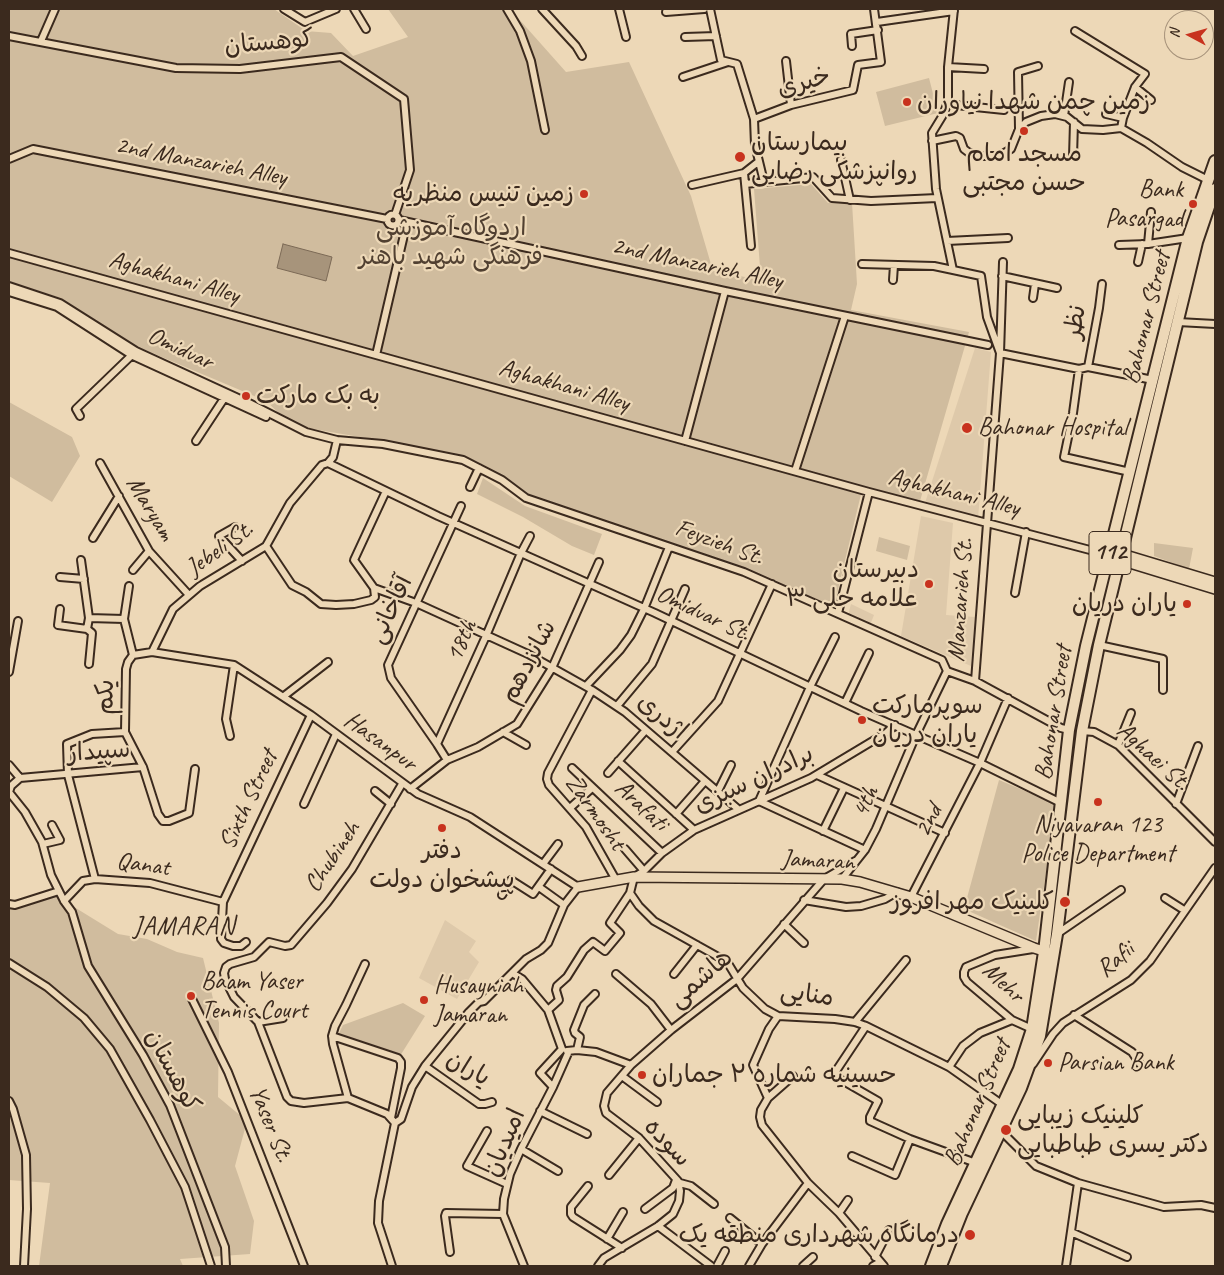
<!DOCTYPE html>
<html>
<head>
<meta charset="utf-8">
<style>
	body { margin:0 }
	#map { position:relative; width:1224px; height:1275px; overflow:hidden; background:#edd8b7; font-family:Caveat,sans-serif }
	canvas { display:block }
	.frame { position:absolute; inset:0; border:10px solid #3b2a1e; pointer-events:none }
	.north { position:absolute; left:1164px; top:10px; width:50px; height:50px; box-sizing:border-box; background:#edd8b7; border:1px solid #a6927a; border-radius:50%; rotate:276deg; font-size:14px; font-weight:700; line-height:20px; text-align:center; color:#3b2a1e }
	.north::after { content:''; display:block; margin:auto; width:18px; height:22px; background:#c8321e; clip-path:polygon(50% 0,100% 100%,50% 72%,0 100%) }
</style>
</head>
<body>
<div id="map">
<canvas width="1224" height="1275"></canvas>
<div class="frame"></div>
<div class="north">N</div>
</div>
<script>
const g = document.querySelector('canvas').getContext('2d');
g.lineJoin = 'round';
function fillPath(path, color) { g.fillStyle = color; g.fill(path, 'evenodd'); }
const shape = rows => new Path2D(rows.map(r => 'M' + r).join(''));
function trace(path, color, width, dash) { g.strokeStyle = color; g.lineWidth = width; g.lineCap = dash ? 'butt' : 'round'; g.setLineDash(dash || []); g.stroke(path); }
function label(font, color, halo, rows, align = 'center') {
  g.font = font + ' Caveat,"Playpen Sans Arabic",sans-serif'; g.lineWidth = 4.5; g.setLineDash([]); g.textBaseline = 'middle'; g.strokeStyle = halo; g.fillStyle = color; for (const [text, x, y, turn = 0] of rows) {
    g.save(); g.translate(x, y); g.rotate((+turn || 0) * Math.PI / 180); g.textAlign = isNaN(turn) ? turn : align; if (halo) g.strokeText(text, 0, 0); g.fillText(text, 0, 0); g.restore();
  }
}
fillPath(shape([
	[975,348,991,352,978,519,925,503],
	[921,516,953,523,946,615,975,617,971,666,901,636],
	[851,604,874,615,870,625,848,615],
	[445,920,476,941,469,952,479,962,457,999,419,978]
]), '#dec9aa');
fillPath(shape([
	[9,9,274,9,306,31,331,33,353,56,408,37,388,9,510,9,566,72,629,62,691,196,713,271,761,280,754,189,811,184,828,203,852,203,857,284,851,310,969,332,920,501,863,486,834,606,732,564,528,494,476,461,454,453,307,428,284,418,266,401,138,347,61,298,9,283],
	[929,78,938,113,885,126,876,92],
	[9,402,72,437,80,456,52,502,9,476],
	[483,478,525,506,602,534,594,555,572,546,523,517,477,494],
	[879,537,910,546,907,560,876,551],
	[1154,543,1193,548,1189,569,1154,556],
	[999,780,1056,804,1036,941,964,909],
	[53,894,118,934,147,939,177,952,203,958,219,1023,218,1097,247,1121,235,1166,254,1221,250,1254,180,1259,183,1266,39,1266,50,1183,9,1180,9,908],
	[403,1003,425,1016,400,1056,338,1035,343,1025]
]), '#d0bc9e');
const water = shape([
	[283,244,332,257,326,281,277,268,283,244]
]);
fillPath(water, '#a7947b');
trace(water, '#7c6a56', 1);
const street = shape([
	[284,9,305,22,336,9],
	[354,9,366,29],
	[507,9,520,31,531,61,545,130],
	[542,9,576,46,582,56],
	[619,9,626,37],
	[710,9,721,60,737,64,754,119,755,145,764,182],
	[954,9,948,67,948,102,943,115,932,133,936,189,953,270,981,276,987,317,1000,353,975,681],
	[666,12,704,9],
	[877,22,954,11],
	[1075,31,1145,74,1135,87,1123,118,1121,128],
	[9,36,176,68,240,69,341,57,404,99,410,170,395,215],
	[685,37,716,36],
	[41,41,55,9],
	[852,46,851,34,878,30],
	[786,61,791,105],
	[948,67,984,69],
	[683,77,728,62],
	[1135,87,1151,100],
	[948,102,956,105,1004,110],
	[1106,114,1123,118],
	[1064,116,1069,82],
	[754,119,791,105,853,90,858,65,881,62,874,9],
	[1019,129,1018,72,1038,66],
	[932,141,956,136,960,138,964,149,968,152,982,156,999,156,1011,149,1019,129,1026,122,1041,116,1055,114,1067,117,1082,129,1103,130,1121,128,1147,143,1182,167,1208,180],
	[1073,157,1074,122],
	[9,159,33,149,387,219],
	[841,160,850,200],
	[744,173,751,246],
	[745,184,813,177,832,198,871,201,937,198],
	[692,185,744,173,758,162],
	'387.5 220a5.5 5.5 0 1 1 11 0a5.5 5.5 0 1 1-11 0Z',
	[399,220,725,291,988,345],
	[947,241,1008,238],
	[1148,244,1151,212],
	[1119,245,1148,244,1188,238],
	[9,253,869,492,1109,555],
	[1003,262,1000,353,1079,369,1088,367,1153,380],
	[1138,262,1142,244],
	[862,264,934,266,953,270],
	[1002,276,1057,288],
	[893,280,894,265],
	[9,286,60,303,136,351,249,403,306,432,337,440,383,444,463,460,502,480,526,498,744,572,942,660,947,671,975,681,1061,728,1069,730],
	[9,292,57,307,133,356,266,417],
	[1033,298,1035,284],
	[1178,322,1215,324],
	[376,355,407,222],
	[1088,367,1099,308,1102,284],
	[1079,369,1073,413,1064,457,1130,472],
	[80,416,76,409,134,353],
	[196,441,225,397],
	[685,441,725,291],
	[100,463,149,551,189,595],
	[328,463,438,516,655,613,861,711,980,763,1061,803],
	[795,471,845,316],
	[470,487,479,468],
	[386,491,354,560,374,588,416,603,528,654,592,690,625,712,738,809],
	[235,527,219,536,242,561],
	[93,538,119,496],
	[266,546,292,585,306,592,321,604,336,605,354,604,371,600,375,597,374,588],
	[81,560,89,618,124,619],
	[133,570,149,551],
	[60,577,84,579],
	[129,586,124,619,133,655],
	[1015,593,1026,532],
	[60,609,58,625,87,629],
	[838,613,869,492],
	[1099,645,1163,659,1163,690],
	[152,652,173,609,200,586,266,546,290,503,322,465,328,463,333,457,337,440],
	[89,664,92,633,87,629,89,618],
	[9,672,18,621],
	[586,686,620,650,631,635,644,609,669,547],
	[592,690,548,773,547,779,549,785,586,827,616,880],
	[284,696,328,662],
	[845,703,869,653],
	[617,706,652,664,685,589],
	[1082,731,1094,732,1118,745,1215,842],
	[503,732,526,745],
	[230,736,226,719,234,665],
	[437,744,486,636,521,553,530,536],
	[1118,745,1131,713],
	[672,752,718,701,772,584],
	[447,760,437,744,391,678,388,665,461,506],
	[618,761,694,830],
	[9,765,20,778],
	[572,768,662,853],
	[195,769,189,813,169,821,163,821,158,814,143,767,125,732,126,669,128,662,133,655,152,652,234,665,311,715,418,794,470,817,578,887,564,905,548,943,541,950,526,959,484,1001,479,1002,469,1012,425,1066,412,1087,401,1119,395,1123,379,1201,378,1223,392,1266],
	[608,773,645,731],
	[817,775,945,833],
	[20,778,11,786,9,792,25,812,42,842,51,875,64,901,72,912,88,966,143,1055,170,1105,225,1247,226,1266],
	[20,778,143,767],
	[410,789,447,760,478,747,517,724,552,668,599,562],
	[375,791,391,804],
	[718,791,731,765],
	[759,801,810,687,835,637],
	[759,801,865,850],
	[304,804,336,734],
	[1176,804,1198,746],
	[570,808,592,788],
	[676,814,705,781],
	[823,831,844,788],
	[43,844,60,840,52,825],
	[625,849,644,871],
	[543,864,558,844],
	[95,879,68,775,67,744,92,734,125,732],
	[842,879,865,850,876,829,916,735,947,671],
	[539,887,564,905],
	[630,893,639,906,654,921,722,959,729,965,743,988,765,1009,778,1016,835,1019,855,1022,866,1026,949,1067,1003,1105],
	[502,895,511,880,533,894,551,869],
	[911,897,980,763,1008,698],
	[1165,898,1184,910],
	[804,900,846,907,861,906,885,899,897,892],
	[64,901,83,881,95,879,150,883,223,902],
	[9,904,15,905,59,891],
	[784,924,804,943],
	[1057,934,1121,890],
	[246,942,241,946,233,946,224,943,221,939,223,902,311,715],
	[9,963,47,987,84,1018,110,1049,150,1120,185,1187,211,1266],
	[365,964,346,1005,335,1026,332,1036,333,1044,348,1098,387,1114,395,1123],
	[512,973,522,979,548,1010,562,1049],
	[616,974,651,1004,671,1030],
	[674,974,697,945],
	[192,999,228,1072,304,1266],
	[548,1010,559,1000,556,990,557,986,567,977,584,950,593,942,605,951,620,933,610,923,630,893,634,877,644,871,662,853,694,830,811,778,886,733,895,725],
	[1074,1015,1132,1052,1140,1064],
	[258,1022,283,1018],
	[855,1022,906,960],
	[866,1026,836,1071,836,1075,838,1078,878,1101,870,1117,870,1121,910,1139,976,1163],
	[1032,1029,1012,1020,967,982,964,977,964,972,966,967,995,955,1033,949],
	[332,1036,398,1058,401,1062,401,1068,391,1118],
	[577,1050,580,1037,575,1033,574,1030,584,1005,595,994],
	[567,1051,577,1050,596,1052,631,1065],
	[1033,1064,1053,1034,1063,1023,1131,980,1150,961,1215,868],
	[425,1066,479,1104,485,1104,492,1102],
	[949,1067,963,1046,980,1033,1012,1020],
	[622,1076,657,1102],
	[793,1076,768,1098,761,1110,760,1117,762,1125,808,1183,839,1213,884,1266],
	[553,1087,540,1073,562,1049],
	[348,1098,304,1103,291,1101,287,1097,258,1022,234,997,225,979,224,973,226,967,230,964,254,957,269,942,285,946,291,945,327,903,352,869,402,784],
	[768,1098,753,1065,769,1029,778,1016],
	[9,1101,13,1109,26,1155,27,1209,24,1266],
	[540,1111,587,1134],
	[487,1131,467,1166,507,1184],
	[1001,1131,1036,1166,1078,1183,1164,1207,1201,1205,1215,1208],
	[521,1149,558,1171],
	[852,1156,895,1175,910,1139],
	[609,1175,639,1138],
	[680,1183,691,1186,714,1204],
	[588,1186,571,1207,571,1214,573,1217,622,1248],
	[645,1209,673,1188,676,1180],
	[839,1213,848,1200],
	[730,1218,762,1244],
	[658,1226,711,1266],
	[1071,1232,1127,1257],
	[607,1239,623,1212],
	[450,1252,445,1216,446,1213,503,1214],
	[875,1257,889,1230],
	[524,1266,503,1214,504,1199,510,1174,521,1149,553,1087,569,1051],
	[598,1266,604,1258,658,1226,673,1214,679,1201,680,1191,678,1181,639,1138,606,1113,604,1106,607,1093,631,1065,671,1030,737,979,824,879,855,861],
	[717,1266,725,1251],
	[749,1266,762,1244,808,1183],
	[803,1266,813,1257],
	[873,1266,880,1262],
	[1066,1266,1078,1183]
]);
const secondary = shape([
	[1109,555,1122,554,1215,582],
	[1114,557,1120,560,1215,589],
	[578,887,634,877,842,879,860,882,911,897,1034,948,1050,953]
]);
const primary = shape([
	[931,1266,947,1224,1019,1069,1032,1029,1044,952,1069,730,1086,646,1188,238,1215,161],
	[941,1266,962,1213,1021,1088,1040,1036,1057,934,1082,731,1099,645,1197,242,1215,189]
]);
trace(street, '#3b2a1e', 10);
trace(secondary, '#3b2a1e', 12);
trace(primary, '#3b2a1e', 14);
trace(street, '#edd8b7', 6);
trace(secondary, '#edd8b7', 9);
trace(primary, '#edd8b7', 10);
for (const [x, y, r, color] of [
	[907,102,5,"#c8321e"],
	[1024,131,5,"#c8321e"],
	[740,157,6,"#c8321e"],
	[584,194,5,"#c8321e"],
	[1193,204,5,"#c8321e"],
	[246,396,5,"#c8321e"],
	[967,428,6,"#c8321e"],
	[929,584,5,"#c8321e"],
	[1187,604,5,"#c8321e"],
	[862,720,5,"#c8321e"],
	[1098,802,5,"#c8321e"],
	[442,828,5,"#c8321e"],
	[1065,902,6,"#c8321e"],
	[191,996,5,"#c8321e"],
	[424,1000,5,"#c8321e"],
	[1048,1063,5,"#c8321e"],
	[642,1075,5,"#c8321e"],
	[1006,1130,6,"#c8321e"],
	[970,1235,6,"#c8321e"]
]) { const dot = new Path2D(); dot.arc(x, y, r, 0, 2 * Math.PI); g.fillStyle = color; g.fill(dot); trace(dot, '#edd8b7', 2); }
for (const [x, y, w] of [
	[1110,553,42]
]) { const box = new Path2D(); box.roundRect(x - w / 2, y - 21.5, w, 43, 4); g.fillStyle = '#edd8b7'; g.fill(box); trace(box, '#3b2a1e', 1); }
label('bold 24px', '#3b2a1e', null, [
	["112",1110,553]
]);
label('25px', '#3b2a1e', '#edd8b7', [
	["کوهستان",269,43,-5],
	["خیری",804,83,-16],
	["2nd Manzarieh Alley",201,162,11],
	["2nd Manzarieh Alley",697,264,12],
	["Aghakhani Alley",174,278,16],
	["Bahonar Street",1147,318,-76],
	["نظر",1076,322,-81],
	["Omidvar",180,349,25],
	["Aghakhani Alley",564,386,16],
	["Aghakhani Alley",954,493,14],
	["Maryam",150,509,59],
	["Feyzieh St.",719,543,20],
	["Jebeli St.",220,549,-36],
	["Manzarieh St.",961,600,-86],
	["آقاخانی",391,610,-65],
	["Omidvar St.",703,614,25],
	["18th",462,641,-66],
	["شانزدهم",529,662,-62],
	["یکم",106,697,-88],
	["Bahonar Street",1054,713,-81],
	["اژدری",662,717,40],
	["Hasanpur",380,742,36],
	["سپیدار",99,752,-4],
	["Aghaei St.",1153,757,42],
	["برادران سبزی",754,780,-25],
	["Sixth Street",249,800,-65],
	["4th",866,802,-66],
	["Arafati",641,806,43],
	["Zarmosht",595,813,55],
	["2nd",929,821,-63],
	["Chubineh",333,857,-56],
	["Jamaran",818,861,3],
	["Qanat",143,865,8],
	["Rafii",1116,960,-40],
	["هاشمی",701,979,-41],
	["Mehr",1003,983,43],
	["منایی",807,995,8],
	["یاران",468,1069,30],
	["کوهستان",172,1071,62],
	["Bahonar Street",978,1103,-67],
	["Yaser St.",270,1124,68],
	["امیدیان",505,1143,-67],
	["سوده",667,1143,47]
]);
label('25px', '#3b2a1e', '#edd8b7', [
	["زمین چمن شهدا نیاوران",917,102],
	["بیمارستان",751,143],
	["روانپزشکی رضایی",751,172],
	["مسجد امام",1024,154,"center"],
	["حسن مجتبی",1024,183,"center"],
	["Bank",1183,190,"right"],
	["Pasargad",1183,219,"right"],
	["زمین تنیس منظریه",574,194,"right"],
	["به بک مارکت",256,396],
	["Bahonar Hospital",978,428],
	["دبیرستان",919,570,"right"],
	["علامه حلی ۳",919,599,"right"],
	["یاران دریان",1177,604,"right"],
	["سوپرمارکت",872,706],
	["یاران دریان",872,735],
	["Niyavaran 123",1098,825,"center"],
	["Police Department",1098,854,"center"],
	["دفتر",442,851,"center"],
	["پیشخوان دولت",442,880,"center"],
	["کلینیک مهر افروز",1054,902,"right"],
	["Baam Yaser",201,982],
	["Tennis Court",201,1011],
	["Husayniah",434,986],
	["Jamaran",434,1015],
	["Parsian Bank",1058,1063],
	["حسینیه شماره ۲ جماران",652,1075],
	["کلینیک زیبایی",1017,1116],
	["دکتر یسری طباطبایی",1017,1145],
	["درمانگاه شهرداری منطقه یک",959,1235,"right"]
], 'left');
label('25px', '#514031', '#edd8b7', [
	["اردوگاه آموزشی",451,228],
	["فرهنگی شهید باهنر",451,257]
]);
g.letterSpacing = '1px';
label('26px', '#3b2a1e', '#edd8b7', [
	["JAMARAN",184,927]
]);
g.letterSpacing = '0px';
</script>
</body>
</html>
